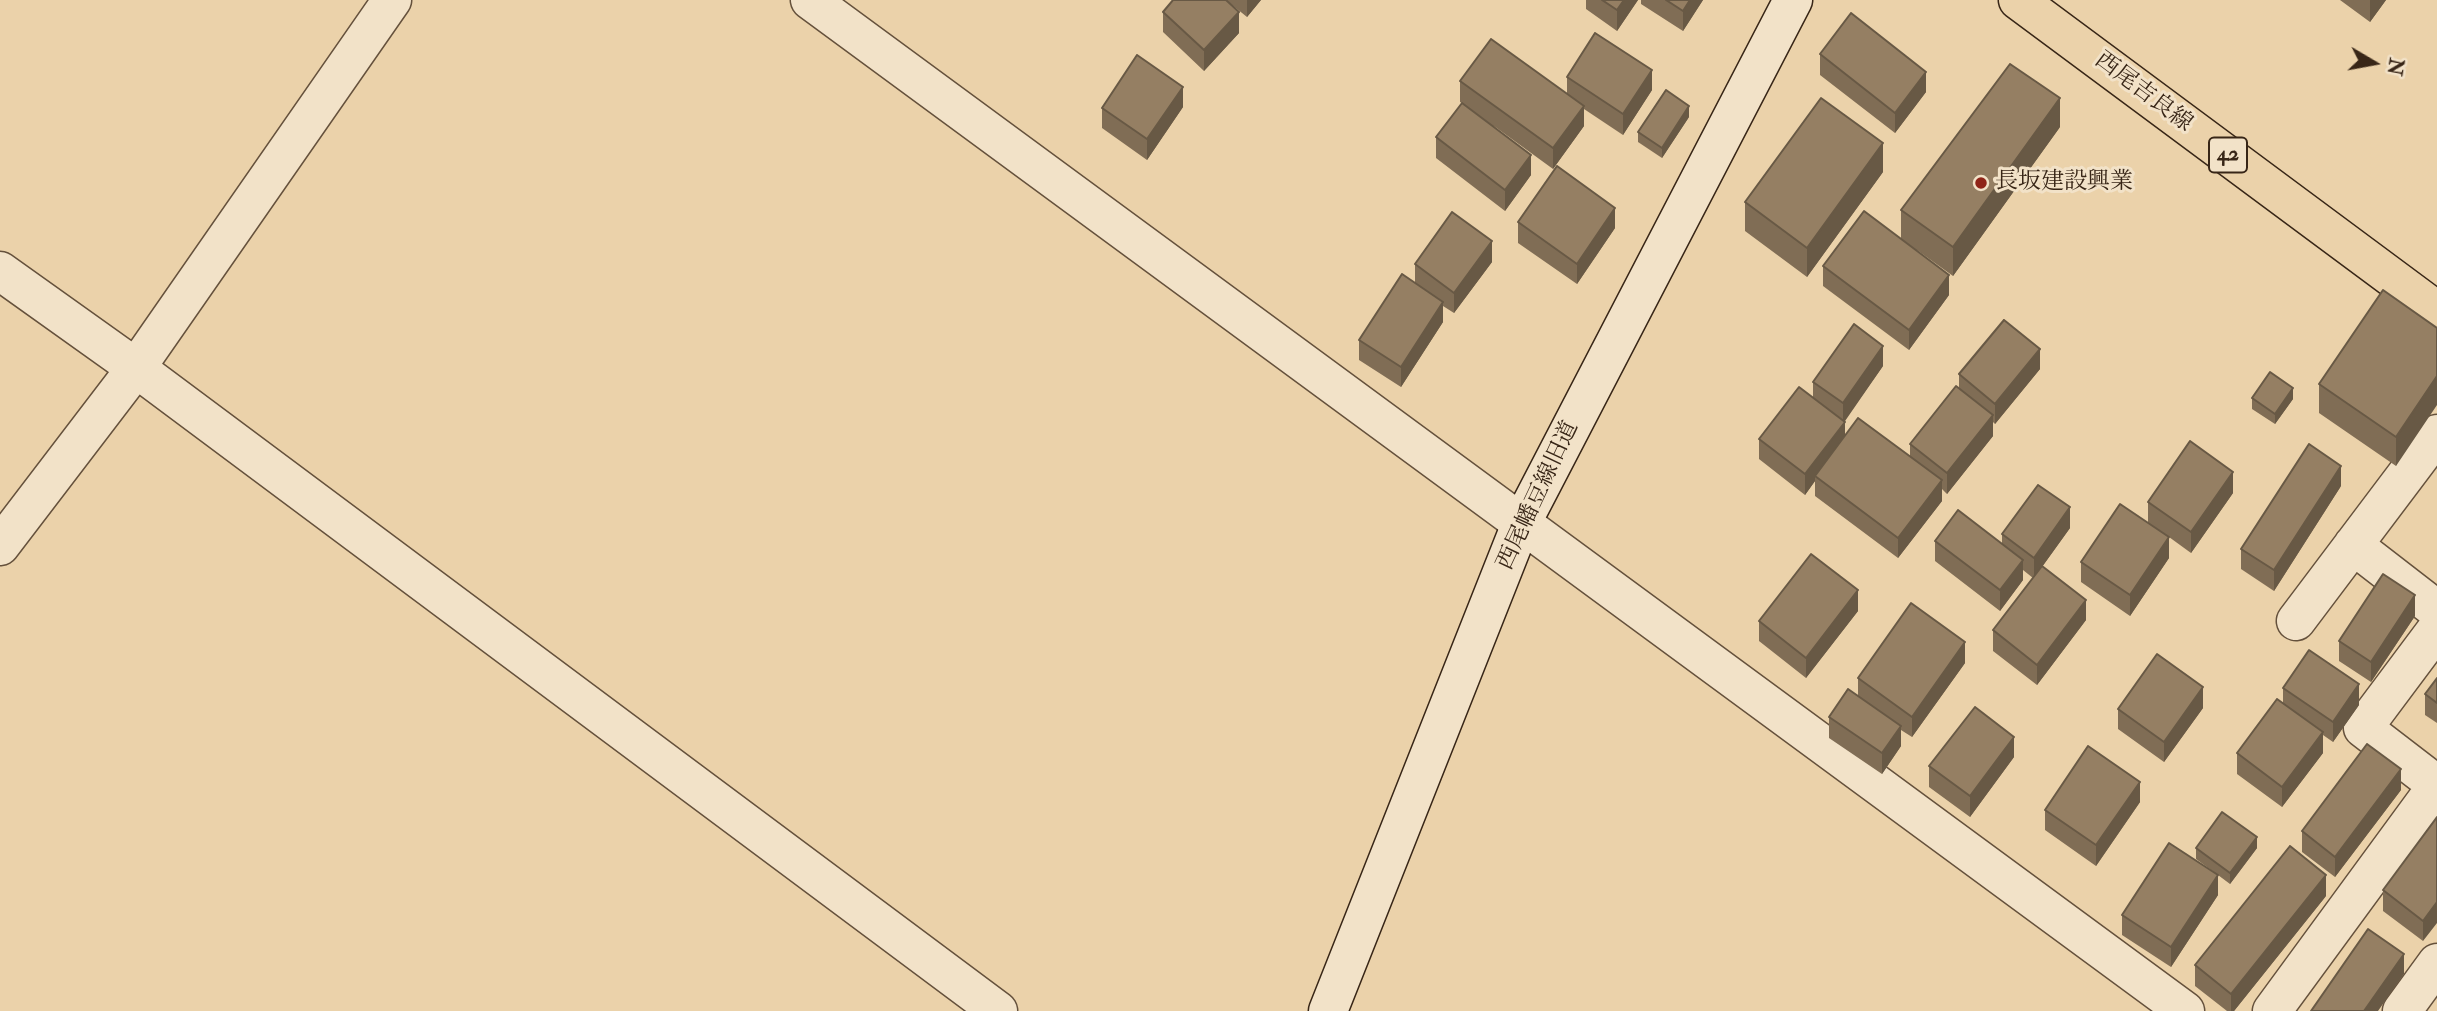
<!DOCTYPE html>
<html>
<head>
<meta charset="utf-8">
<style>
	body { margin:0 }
	#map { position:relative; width:2437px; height:1011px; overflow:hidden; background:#ebd2aa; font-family:"IM FELL Double Pica",serif }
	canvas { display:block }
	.north { position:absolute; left:2339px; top:28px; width:70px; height:70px; -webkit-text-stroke:5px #f2e2c8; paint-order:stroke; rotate:100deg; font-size:19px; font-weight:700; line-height:28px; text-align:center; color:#382617 }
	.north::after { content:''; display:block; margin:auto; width:24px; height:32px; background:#382617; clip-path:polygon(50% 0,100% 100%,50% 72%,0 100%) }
</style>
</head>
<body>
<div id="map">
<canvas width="2437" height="1011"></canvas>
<div class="north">N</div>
</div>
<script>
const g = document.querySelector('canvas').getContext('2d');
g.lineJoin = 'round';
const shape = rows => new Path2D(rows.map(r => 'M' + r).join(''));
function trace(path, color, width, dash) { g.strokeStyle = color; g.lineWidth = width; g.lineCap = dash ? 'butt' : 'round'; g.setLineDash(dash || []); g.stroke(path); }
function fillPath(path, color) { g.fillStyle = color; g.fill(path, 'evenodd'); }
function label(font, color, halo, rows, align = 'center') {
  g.font = font + ' "IM FELL Double Pica","Noto Serif JP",serif'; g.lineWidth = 6; g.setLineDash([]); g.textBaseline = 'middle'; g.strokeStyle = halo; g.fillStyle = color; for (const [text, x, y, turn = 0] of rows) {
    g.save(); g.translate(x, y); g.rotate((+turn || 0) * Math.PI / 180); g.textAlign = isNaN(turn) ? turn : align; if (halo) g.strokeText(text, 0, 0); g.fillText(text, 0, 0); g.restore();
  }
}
const street = shape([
	[810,0,2185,1011],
	[0,271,136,368,998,1011],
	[2353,545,2437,610],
	[0,546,136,368,392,0],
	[2296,621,2437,434],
	[2437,629,2363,728,2437,785],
	[2272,1011,2437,786],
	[2402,1011,2437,963]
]);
const secondary = shape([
	[1328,1011,1521,524,1793,0]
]);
const primary = shape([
	[2018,0,2437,311]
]);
trace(street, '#65513c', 41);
trace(secondary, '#382617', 41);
trace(primary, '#382617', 41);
trace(street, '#f2e2c8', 38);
trace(secondary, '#f2e2c8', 38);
trace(primary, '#ebd2aa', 38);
fillPath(shape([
	[1226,0,1261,0,1247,17],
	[1586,0,1638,0,1617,31,1586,9],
	[1641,0,1703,0,1683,31,1641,4],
	[2340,0,2386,0,2370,22],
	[1163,12,1239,33,1204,71,1163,32],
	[1820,54,1926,92,1895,133,1820,75],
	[1567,77,1652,90,1623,135,1584,109,1584,126,1553,169,1494,126,1531,175,1505,211,1436,158,1436,137,1462,103,1460,102,1460,81,1567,93],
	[1183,107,1147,160,1102,128,1102,108],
	[1689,117,1662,158,1638,142,1638,132],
	[2060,127,1953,276,1917,250,1949,295,1909,350,1823,286,1823,266,1901,239,1901,210],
	[1883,172,1807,277,1745,231,1745,202],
	[1518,222,1615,228,1577,284,1518,243],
	[1492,262,1454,313,1443,306,1443,322,1401,387,1359,360,1359,340,1415,283,1415,264],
	[2437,328,2396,466,2319,413,2319,384],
	[1883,366,1844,421,1845,435,1910,457,1910,444,1959,388,1959,374,2040,369,1995,424,1993,422,1993,436,1947,494,1942,489,1942,501,1898,558,1815,496,1815,481,1805,495,1759,459,1759,439,1813,397,1813,382],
	[2252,398,2293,399,2275,424,2252,409],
	[2341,486,2274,591,2241,569,2241,549],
	[2233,493,2191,553,2169,537,2169,558,2130,616,2081,582,2081,562,2148,522,2148,502],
	[2070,528,2042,567,2086,620,2037,685,1993,651,1993,630,2033,578,2023,570,2023,580,2000,611,1935,561,1935,541,2002,544,2002,534],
	[1858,611,1806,678,1759,641,1759,621],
	[2415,616,2371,682,2339,661,2339,641],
	[1965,663,1912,737,1901,730,1901,746,1882,774,1829,738,1829,717,1858,696,1858,678],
	[2437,678,2437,723,2425,715,2425,694],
	[2283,688,2359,705,2333,742,2323,735,2323,753,2282,807,2237,774,2237,753,2283,703],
	[2203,708,2164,762,2118,729,2118,709],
	[2014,757,1970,817,1929,787,1929,766],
	[2401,790,2335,877,2302,852,2302,831],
	[2140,802,2096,866,2045,830,2045,810],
	[2437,817,2423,941,2383,911,2383,890],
	[2196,848,2257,848,2230,884,2218,875,2218,895,2171,967,2122,935,2122,915,2214,872,2196,859],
	[2326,896,2234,1011,2227,1011,2195,986,2195,965]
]), '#806d55');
fillPath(shape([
	[1247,0,1261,0,1247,17],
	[1624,0,1638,0,1617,31,1617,10],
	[1690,0,1703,0,1683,31,1683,11],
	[2370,0,2386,0,2370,22],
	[1239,12,1239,33,1204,71,1204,50],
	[1652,70,1652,90,1623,135,1623,114],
	[1926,72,1926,92,1895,133,1895,113],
	[1183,87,1183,107,1147,160,1147,139],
	[2060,98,2060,127,1953,276,1953,247],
	[1584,106,1584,126,1553,169,1553,148],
	[1689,106,1689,117,1662,158,1662,148],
	[1883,143,1883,172,1807,277,1807,248],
	[1531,155,1531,175,1505,211,1505,190],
	[1615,208,1615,228,1577,284,1577,264],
	[1492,241,1492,262,1454,313,1454,293],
	[1949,275,1949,295,1909,350,1909,330],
	[1443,302,1443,322,1401,387,1401,367],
	[1883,346,1883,366,1843,424,1843,403],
	[2040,349,2040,369,1995,424,1995,404],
	[2437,376,2437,405,2396,466,2396,437],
	[2293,388,2293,399,2275,424,2275,414],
	[1993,415,1993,436,1947,494,1947,473],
	[1845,422,1845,442,1815,476,1815,481,1805,495,1805,474],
	[2341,466,2341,486,2274,591,2274,570],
	[2233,472,2233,493,2191,553,2191,532],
	[1942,480,1942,501,1898,558,1898,538],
	[2070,507,2070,528,2034,578,2034,558],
	[2169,537,2169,558,2130,616,2130,595],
	[2023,560,2023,580,2000,611,2000,590],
	[1858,590,1858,611,1806,678,1806,658],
	[2415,595,2415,616,2371,682,2371,662],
	[2086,600,2086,620,2037,685,2037,665],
	[1965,642,1965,663,1912,737,1912,717],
	[2359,684,2359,705,2333,742,2333,722],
	[2203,687,2203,708,2164,762,2164,742],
	[1901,726,1901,746,1882,774,1882,753],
	[2323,732,2323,753,2282,807,2282,787],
	[2014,737,2014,757,1970,817,1970,796],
	[2401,769,2401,790,2335,877,2335,857],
	[2140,782,2140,802,2096,866,2096,845],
	[2257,837,2257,848,2230,884,2230,873],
	[2218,875,2218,895,2171,967,2171,947],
	[2326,875,2326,896,2234,1011,2231,1011,2231,994],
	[2437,902,2437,923,2423,941,2423,921],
	[2404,954,2404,974,2378,1011,2364,1011]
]), '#685945');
const building = shape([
	[1173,0,1226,0,1239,12,1204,50,1163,12,1173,0],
	[1602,0,1624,0,1617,10,1602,0],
	[1666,0,1690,0,1683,11,1666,0],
	[1851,13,1926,72,1895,113,1820,54,1851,13],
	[1595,33,1652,70,1623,114,1567,77,1595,33],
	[1491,39,1584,106,1553,148,1460,81,1491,39],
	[1137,55,1183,87,1147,139,1102,108,1137,55],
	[2010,64,2060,98,1953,247,1901,210,2010,64],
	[1666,90,1689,106,1662,148,1638,132,1666,90],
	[1821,98,1883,143,1807,248,1745,202,1821,98],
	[1462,103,1531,155,1505,190,1436,137,1462,103],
	[1557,166,1615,208,1577,264,1518,222,1557,166],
	[1864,211,1949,275,1909,330,1823,266,1864,211],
	[1452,212,1492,241,1454,293,1415,264,1452,212],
	[1402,274,1443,302,1401,367,1359,340,1402,274],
	[2383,290,2437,328,2437,376,2396,437,2319,384,2383,290],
	[2004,320,2040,349,1995,404,1959,374,2004,320],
	[1854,324,1883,346,1843,403,1813,382,1854,324],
	[2270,372,2293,388,2275,414,2252,398,2270,372],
	[1956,386,1993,415,1947,473,1910,444,1956,386],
	[1799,387,1845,422,1805,474,1759,439,1799,387],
	[1858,418,1942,480,1898,538,1815,476,1858,418],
	[2190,441,2233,472,2191,532,2148,502,2190,441],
	[2309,444,2341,466,2274,570,2241,549,2309,444],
	[2038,485,2070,507,2034,558,2002,534,2038,485],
	[2120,504,2169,537,2130,595,2081,562,2120,504],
	[1958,510,2023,560,2000,590,1935,541,1958,510],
	[1811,554,1858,590,1806,658,1759,621,1811,554],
	[2042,566,2086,600,2037,665,1993,630,2042,566],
	[2383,574,2415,595,2371,662,2339,641,2383,574],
	[1911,603,1965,642,1912,717,1858,678,1911,603],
	[2309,650,2359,684,2333,722,2283,688,2309,650],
	[2157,654,2203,687,2164,742,2118,709,2157,654],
	[2437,678,2437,703,2425,694,2437,678],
	[1848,689,1901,726,1882,753,1829,717,1848,689],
	[2277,699,2323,732,2282,787,2237,753,2277,699],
	[1975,707,2014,737,1970,796,1929,766,1975,707],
	[2367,744,2401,769,2335,857,2302,831,2367,744],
	[2088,746,2140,782,2096,845,2045,810,2088,746],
	[2222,812,2257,837,2230,873,2196,848,2222,812],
	[2437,817,2437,902,2423,921,2383,890,2437,817],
	[2169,843,2218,875,2171,947,2122,915,2169,843],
	[2290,846,2326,875,2231,994,2195,965,2290,846],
	[2368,929,2404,954,2364,1011,2311,1011,2368,929]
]);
fillPath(building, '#957f63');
trace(building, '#685945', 2);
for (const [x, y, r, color] of [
	[1981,183,7,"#8f2418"]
]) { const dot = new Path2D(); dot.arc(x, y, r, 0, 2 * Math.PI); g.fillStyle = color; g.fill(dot); trace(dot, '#f2e2c8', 2.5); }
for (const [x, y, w] of [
	[2228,155,38]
]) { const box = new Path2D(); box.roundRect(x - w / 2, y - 17.5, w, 35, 5); g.fillStyle = '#f2e2c8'; g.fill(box); trace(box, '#382617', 2); }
label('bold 21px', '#382617', null, [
	["42",2228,155]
]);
label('23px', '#382617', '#f2e2c8', [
	["西尾吉良線",2143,93,37],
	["西尾幡豆線旧道",1539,496,-65]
]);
label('23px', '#382617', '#f2e2c8', [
	["長坂建設興業",1995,183]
], 'left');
</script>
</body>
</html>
